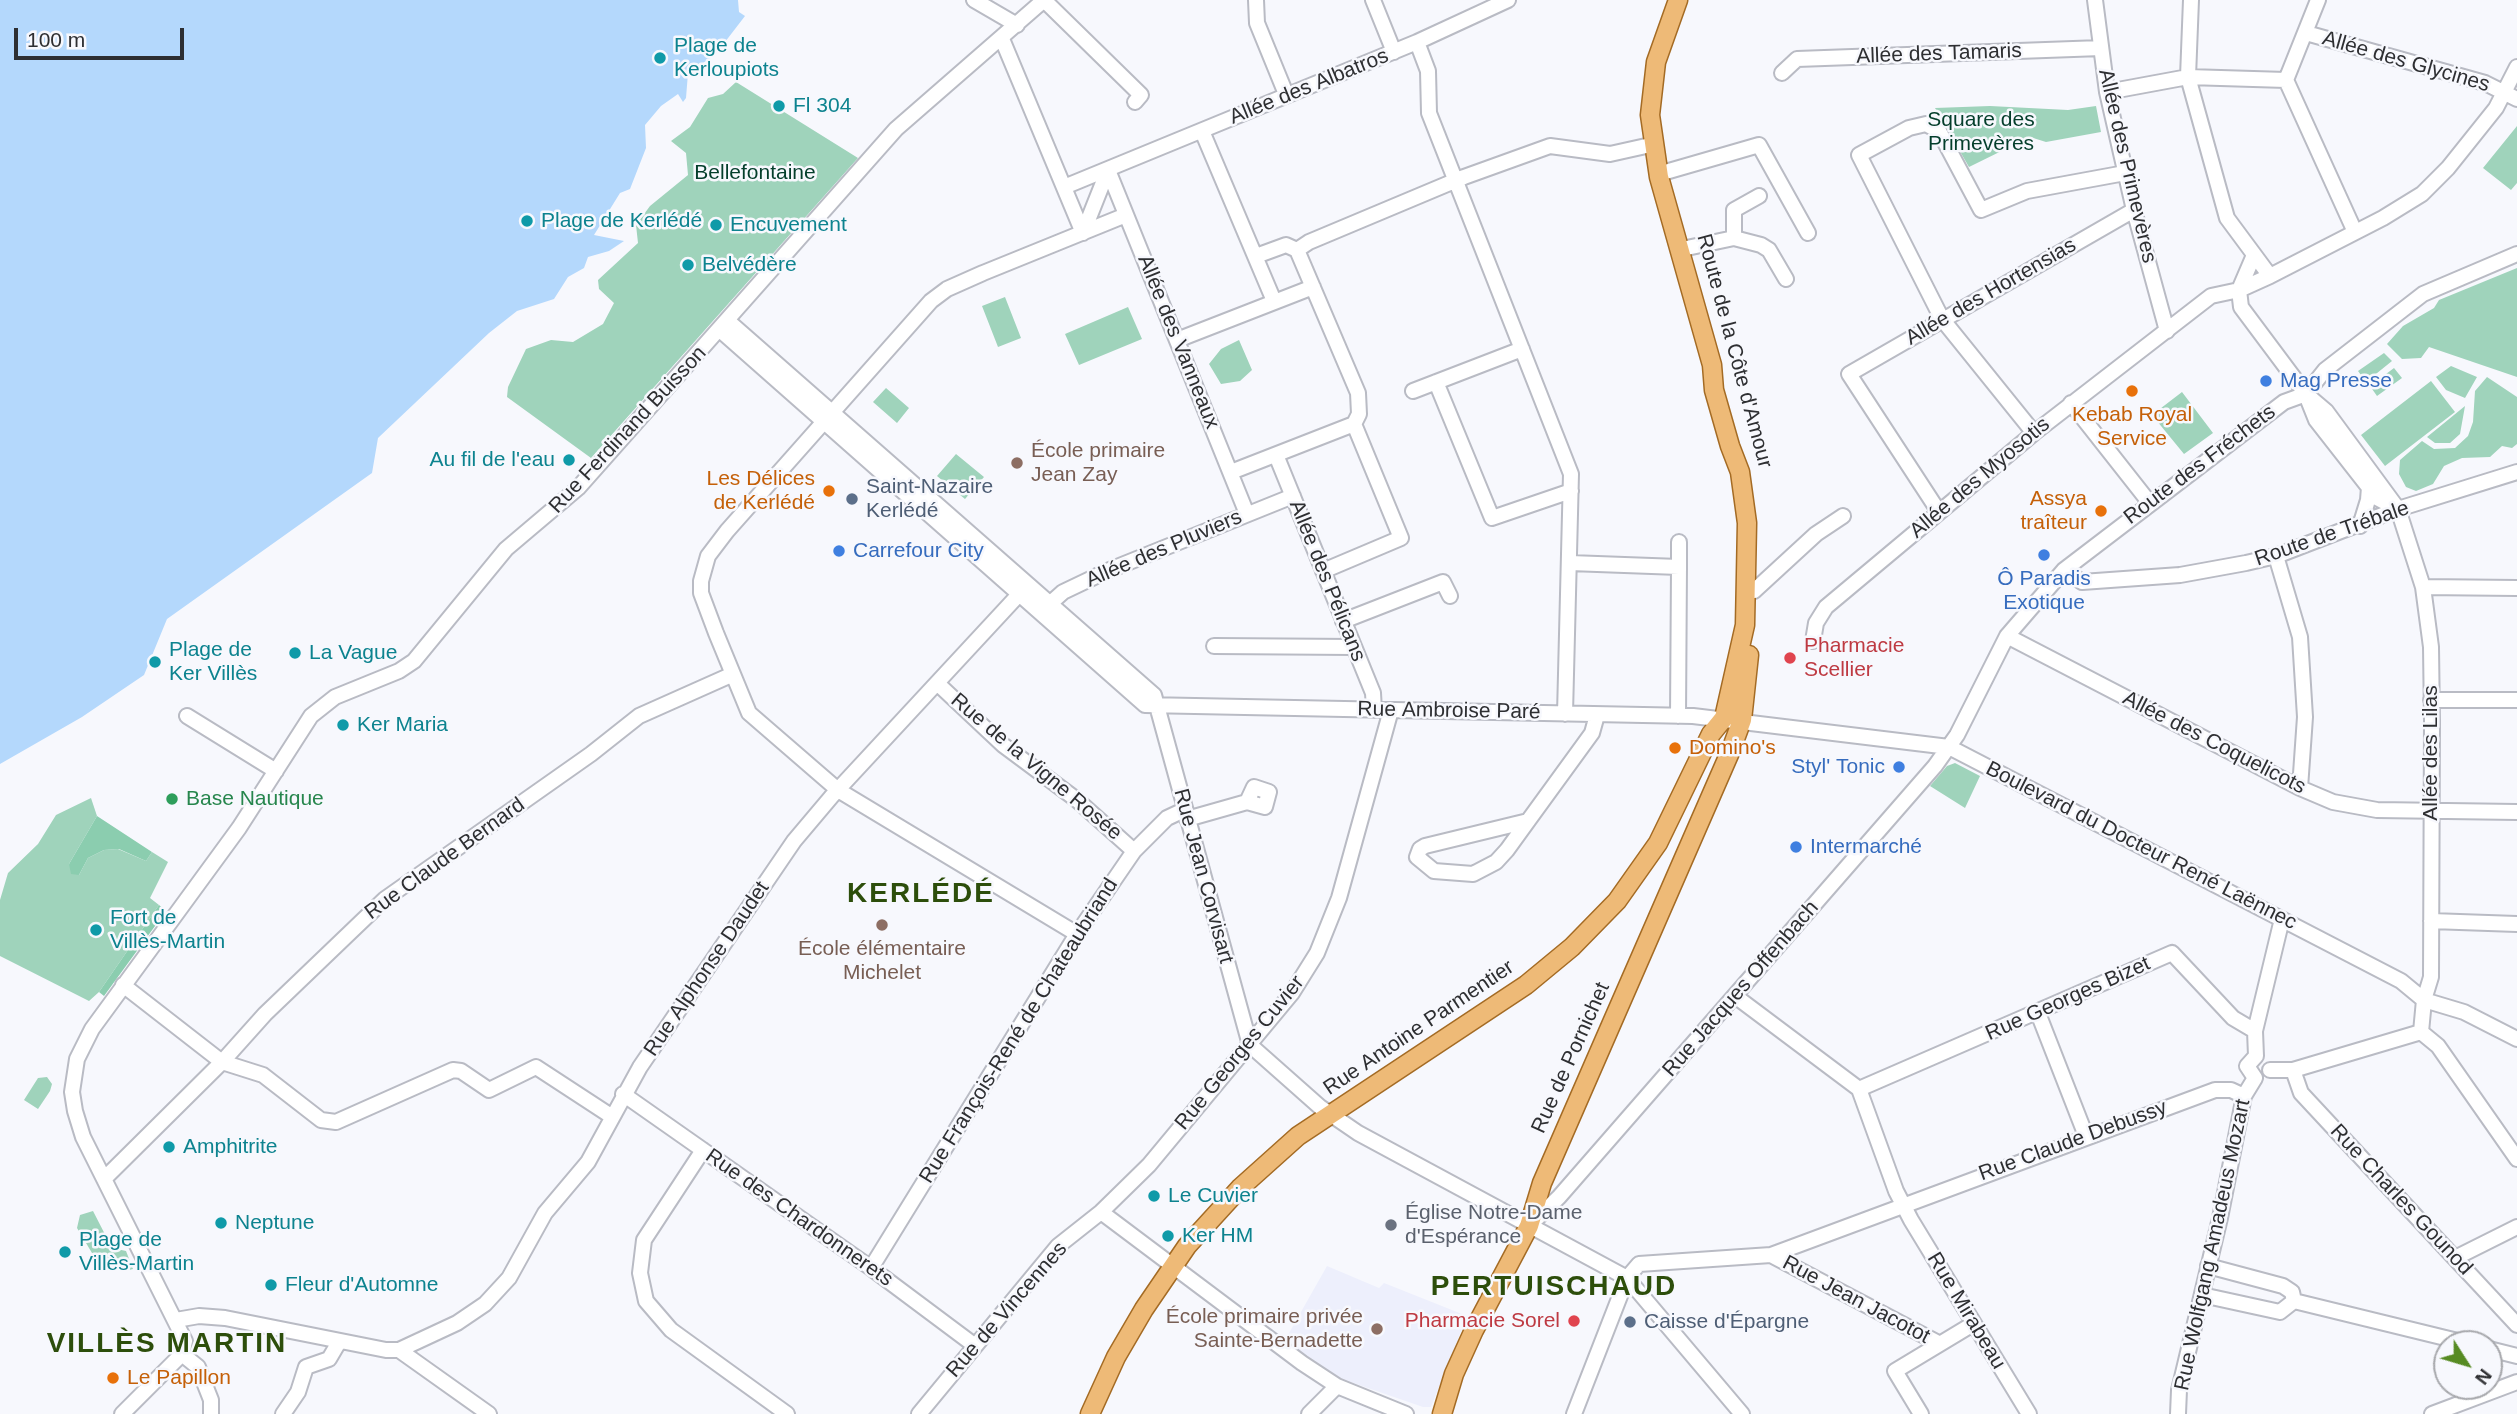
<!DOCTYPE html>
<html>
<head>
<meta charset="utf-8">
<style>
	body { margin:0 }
	#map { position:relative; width:2517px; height:1414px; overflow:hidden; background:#f7f8fd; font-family:Helvetica,sans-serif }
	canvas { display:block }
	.north { position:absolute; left:2433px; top:1330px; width:70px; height:70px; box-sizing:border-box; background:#f7f8fd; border:2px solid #a7a8ac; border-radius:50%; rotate:127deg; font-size:19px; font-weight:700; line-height:28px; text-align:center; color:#2e2f32 }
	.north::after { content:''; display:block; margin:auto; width:24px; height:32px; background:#578b23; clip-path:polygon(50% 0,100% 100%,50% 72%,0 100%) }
	.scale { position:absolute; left:14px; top:28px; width:170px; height:32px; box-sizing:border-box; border:4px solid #2e2f32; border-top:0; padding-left:9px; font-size:21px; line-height:24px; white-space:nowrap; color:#2e2f32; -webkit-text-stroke:5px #f7f8fd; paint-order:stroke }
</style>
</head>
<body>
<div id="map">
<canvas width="2517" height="1414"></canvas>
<div class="north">N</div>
<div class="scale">100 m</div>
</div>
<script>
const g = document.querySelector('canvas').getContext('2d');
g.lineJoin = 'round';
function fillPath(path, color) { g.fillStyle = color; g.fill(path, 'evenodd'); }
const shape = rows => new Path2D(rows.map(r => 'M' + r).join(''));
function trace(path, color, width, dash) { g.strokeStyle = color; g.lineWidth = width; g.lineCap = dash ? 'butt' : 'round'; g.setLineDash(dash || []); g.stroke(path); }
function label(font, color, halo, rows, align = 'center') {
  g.font = font + ' Helvetica,sans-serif'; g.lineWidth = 5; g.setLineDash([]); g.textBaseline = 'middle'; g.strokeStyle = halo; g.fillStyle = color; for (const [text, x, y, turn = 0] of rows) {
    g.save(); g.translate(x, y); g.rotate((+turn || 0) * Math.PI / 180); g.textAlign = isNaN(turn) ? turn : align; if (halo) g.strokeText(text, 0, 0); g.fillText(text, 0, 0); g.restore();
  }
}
fillPath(shape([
	[1327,1266,1379,1288,1384,1283,1467,1316,1431,1407,1423,1407,1339,1378,1284,1342]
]), '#edeffc');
fillPath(shape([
	[736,82,858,158,591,458,507,397,508,387,526,349,551,340,573,342,603,324,614,303,599,289,598,280,638,243,636,225,650,206,688,175,686,153,671,141,690,127,708,98,723,94],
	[1990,106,2068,110,2096,106,2101,132,2046,142,2030,137,1969,167,1935,108],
	[2517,126,2517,183,2511,190,2483,168],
	[2517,268,2517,377,2429,347,2421,358,2402,359,2387,344,2403,326,2434,308,2439,300],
	[1005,297,1021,338,998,347,982,306],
	[1128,307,1142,339,1079,365,1065,334],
	[1239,340,1252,370,1240,381,1221,384,1209,364,1221,349],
	[2384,353,2392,361,2366,382,2358,371],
	[2451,366,2477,377,2465,398,2446,390,2436,377],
	[2394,368,2402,378,2377,396,2370,386],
	[2487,377,2517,397,2517,444,2512,448,2502,446,2490,457,2462,458,2444,466,2433,484,2416,491,2406,487,2399,474,2400,460,2422,441,2434,449,2455,448,2468,436,2473,422,2475,391],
	[2431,381,2455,412,2385,466,2361,435],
	[886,388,909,408,897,423,873,402],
	[2182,392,2213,433,2184,454,2152,415],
	[2465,406,2460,434,2450,443,2435,443,2427,437],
	[956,454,984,477,965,499,937,476],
	[1955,763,1980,776,1965,808,1930,786,1947,766],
	[91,798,97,816,69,864,79,875,88,858,104,850,118,849,146,861,152,852,168,862,150,898,159,905,99,992,89,1001,0,956,0,900,8,873,38,844,56,815],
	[47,1077,52,1084,50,1091,38,1109,24,1100,38,1078],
	[93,1211,112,1248,126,1251,133,1269,125,1271,113,1268,92,1253,77,1228,80,1215]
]), '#9fd3bb');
fillPath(shape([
	[97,816,152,852,146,861,119,849,104,850,88,858,79,875,71,874,69,864],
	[159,905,166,911,104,996,99,992]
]), '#8bcdaf');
fillPath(shape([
	[0,0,738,0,739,12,745,16,715,55,688,73,686,98,683,102,678,94,661,106,645,125,646,148,630,189,620,193,594,235,624,241,609,251,588,257,584,268,568,277,554,299,517,311,489,333,378,438,372,473,167,619,144,675,82,717,0,764]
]), '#b4d8fc');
const minor = shape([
	[974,0,1017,25],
	[1044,0,1141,95,1135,102],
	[1256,0,1257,23,1286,94],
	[1373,0,1394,52],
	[2095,0,2107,92,2134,210,2167,331],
	[2191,0,2188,77,2227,218,2270,276],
	[2318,0,2286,80,2355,232],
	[2306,33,2485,83,2517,99],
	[1002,39,1083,233],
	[1417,42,1428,71,1429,113,1571,474,1565,714],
	[1782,73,1797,59,2101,48],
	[2107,92,2188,77,2286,80],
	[1202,131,1274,301],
	[1108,170,1247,514],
	[1662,173,1759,145,1808,233],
	[1064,187,1417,42,1508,0],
	[1083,233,1108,170],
	[1734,238,1734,210,1759,196],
	[1682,249,1734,238,1761,245,1769,250,1786,279],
	[1297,250,1309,242,1464,177,1550,146,1610,154,1655,144],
	[2254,255,2239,290,2241,307,2306,394,2326,411,2398,509,2423,587,2431,647,2432,722,2431,977,2424,1000,2421,1032,2293,1070,2270,1070],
	[728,321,1154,695,1250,1045,1320,1107,1358,1133,1627,1278,1742,1414],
	[720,330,1145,705,1693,716,1949,747,2401,981,2424,1000,2464,1012,2517,1039],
	[1177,340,1313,287],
	[1436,382,1492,518,1571,491],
	[1413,391,1522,349],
	[2306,395,2316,420,2377,498,2394,507],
	[2071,403,2149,502],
	[2034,433,1942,319,1859,155,1909,128,1926,124,1939,131,1981,210,2027,191,2125,173],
	[1276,455,1373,693,1374,710],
	[1231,472,1354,424,1359,414,1358,393,1297,250,1286,245,1256,256],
	[1939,512,1849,374,2134,210],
	[2360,526,2368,500,2369,487],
	[2276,556,2300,637,2305,717,2300,788],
	[1570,563,1679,567,1678,716],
	[1679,567,1679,542],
	[2064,570,2082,582,2180,575,2246,563,2276,556,2398,509,2517,472],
	[1323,571,1401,538,1354,424],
	[2423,587,2517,588],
	[1754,591,1816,534,1843,516],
	[1044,609,1063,592,1107,571,1293,496],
	[1343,621,1443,582,1450,596],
	[2007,636,2300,788,2333,802,2377,810,2517,812],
	[1813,641,1816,623,1826,607,2034,433,2211,296,2239,290,2270,276,2383,218,2422,194,2448,168,2496,108,2517,67],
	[1214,646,1354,647],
	[937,683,1003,745,1077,800,1134,851],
	[2431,700,2517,700],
	[187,716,276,771],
	[1187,819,1247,802,1265,807,1269,792,1254,787,1247,802],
	[1528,821,1425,846,1420,849,1417,857,1434,871,1473,874,1496,862,1507,850,1528,821,1592,733,1597,715],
	[2431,921,2517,924],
	[1077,934,838,790,749,713,716,633,701,593,701,581,708,556,727,531,931,301,947,289,983,273,1126,215],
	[123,985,222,1062,263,1075,321,1120,336,1122,453,1070,461,1071,489,1090,536,1067,611,1116],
	[1735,996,1859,1089,1896,1191,1911,1220,2029,1414],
	[2038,1013,2086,1136],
	[2421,1032,2438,1046,2517,1159],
	[2256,1056,2255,1031,2282,919],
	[2293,1070,2301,1093,2517,1325],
	[2255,1078,2247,1066,2256,1056],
	[1859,1089,2172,953,2233,1018,2255,1031],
	[623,1094,871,1268,974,1345],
	[703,1150,644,1240,640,1273,646,1301,671,1330,787,1414],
	[104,1179,222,1062,265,1014,385,899,591,754,639,716,731,675],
	[1101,1212,1302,1363,1337,1386,1406,1414],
	[1530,1225,1559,1197,1935,766,1957,735,2007,636,2064,570,2284,402,2306,394,2325,370,2423,294,2517,254],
	[1771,1255,1940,1344],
	[2455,1258,2517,1227],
	[2208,1266,2283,1286,2292,1292,2294,1301],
	[871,1268,1077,934,1134,851,1167,818,1184,810],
	[2202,1295,2280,1312,2294,1301],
	[2294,1301,2470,1344],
	[176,1320,199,1316,225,1318,386,1350,399,1350,457,1323,485,1304,509,1278,545,1213,588,1162,640,1067,794,841,832,796,1024,589],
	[2489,1349,2517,1356],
	[399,1350,489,1414],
	[182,1354,198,1367,211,1400,211,1414],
	[122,1414,182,1354,185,1341,83,1137,75,1111,72,1092,77,1059,92,1029,239,828,311,716,335,697,399,671,414,661,506,549,578,488,896,129,1044,0],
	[283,1414,298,1392,306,1367,329,1359,339,1342],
	[919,1414,1058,1246,1101,1212,1149,1165,1292,993,1317,953,1339,898,1391,710],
	[1309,1414,1337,1386],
	[1574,1414,1627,1278,1639,1264,1771,1255,2215,1090,2231,1090,2244,1096],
	[1921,1414,1895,1371,1973,1324],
	[2178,1414,2179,1390,2220,1218,2244,1096,2255,1078],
	[2432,1414,2517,1382]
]);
const major = shape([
	[1090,1414,1116,1357,1144,1309,1187,1246,1240,1188,1298,1136,1526,985,1572,947,1617,901,1658,843,1711,734,1724,718,1745,625,1747,523,1740,472,1730,446,1714,390,1712,365,1659,177,1650,115,1656,62,1678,0],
	[1442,1414,1454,1374,1474,1330,1529,1226,1542,1183,1731,750,1742,720,1749,655]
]);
trace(minor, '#b9bbc4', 18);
trace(major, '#a46b24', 21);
trace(minor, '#fff', 14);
trace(major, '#eeba77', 18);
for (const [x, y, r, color] of [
	[660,58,7,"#0f9aa8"],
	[779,106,7,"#0f9aa8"],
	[527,221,7,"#0f9aa8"],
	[716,225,7,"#0f9aa8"],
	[688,265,7,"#0f9aa8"],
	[2266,381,7,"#3f7fe0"],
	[2132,391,7,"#e8710a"],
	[569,460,7,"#0f9aa8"],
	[1017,463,7,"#8d6e63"],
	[829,491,7,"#e8710a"],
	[852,499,7,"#5c6f8a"],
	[2101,511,7,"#e8710a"],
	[839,551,7,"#3f7fe0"],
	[2044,555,7,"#3f7fe0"],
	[295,653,7,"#0f9aa8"],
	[1790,658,7,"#e0444e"],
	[155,662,7,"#0f9aa8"],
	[343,725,7,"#0f9aa8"],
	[1675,748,7,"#e8710a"],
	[1899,767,7,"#3f7fe0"],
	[172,799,7,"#2e9e5b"],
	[1796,847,7,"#3f7fe0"],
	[882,925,7,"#8d6e63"],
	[96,930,7,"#0f9aa8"],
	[169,1147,7,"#0f9aa8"],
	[1154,1196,7,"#0f9aa8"],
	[221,1223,7,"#0f9aa8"],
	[1391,1225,7,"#6b7280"],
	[1168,1236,7,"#0f9aa8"],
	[65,1252,7,"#0f9aa8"],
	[271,1285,7,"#0f9aa8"],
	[1574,1321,7,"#e0444e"],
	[1630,1322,7,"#5c6f8a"],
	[1377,1329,7,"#8d6e63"],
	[113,1378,7,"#e8710a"]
]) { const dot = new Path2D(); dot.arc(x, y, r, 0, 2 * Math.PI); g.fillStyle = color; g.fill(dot); trace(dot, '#f7f8fd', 2.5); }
label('21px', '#0d838f', '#f7f8fd', [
	["Plage de",674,46],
	["Kerloupiots",674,70],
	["Fl 304",793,106],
	["Plage de Kerlédé",541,221],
	["Encuvement",730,225],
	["Belvédère",702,265],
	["Au fil de l'eau",555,460,"right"],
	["Plage de",169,650],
	["Ker Villès",169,674],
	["La Vague",309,653],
	["Ker Maria",357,725],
	["Fort de",110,918],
	["Villès-Martin",110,942],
	["Amphitrite",183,1147],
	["Le Cuvier",1168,1196],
	["Neptune",235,1223],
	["Ker HM",1182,1236],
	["Plage de",79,1240],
	["Villès-Martin",79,1264],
	["Fleur d'Automne",285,1285]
], 'left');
label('21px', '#2e2f32', '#f7f8fd', [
	["Allée des Tamaris",1939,54,-2],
	["Allée des Glycines",2406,62,16],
	["Allée des Albatros",1309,87,-22],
	["Allée des Primevères",2127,166,77],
	["Allée des Hortensias",1991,292,-30],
	["Allée des Vanneaux",1178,342,68],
	["Route de la Côte d'Amour",1734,351,75],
	["Rue Ferdinand Buisson",628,430,-47],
	["Route des Fréchets",2200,465,-37],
	["Allée des Myosotis",1980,478,-40],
	["Route de Trébale",2332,534,-19],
	["Allée des Pluviers",1164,549,-23],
	["Allée des Pélicans",1327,581,68],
	["Rue Ambroise Paré",1449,711,1],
	["Allée des Coquelicots",2214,743,27],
	["Allée des Lilas",2431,753,-90],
	["Rue de la Vigne Rosée",1036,767,40],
	["Boulevard du Docteur René Laënnec",2141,846,27],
	["Rue Claude Bernard",445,859,-36],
	["Rue Jean Corvisart",1203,876,75],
	["Rue Alphonse Daudet",707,969,-56],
	["Rue Jacques Offenbach",1741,989,-49],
	["Rue Georges Bizet",2068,999,-24],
	["Rue Antoine Parmentier",1419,1028,-34],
	["Rue François-René de Chateaubriand",1019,1031,-58],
	["Rue Georges Cuvier",1240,1053,-51],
	["Rue de Pornichet",1571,1058,-66],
	["Rue Claude Debussy",2073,1141,-20],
	["Rue Charles Gounod",2401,1200,47],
	["Rue des Chardonnerets",799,1218,35],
	["Rue Wolfgang Amadeus Mozart",2213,1245,-78],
	["Rue Jean Jacotot",1856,1300,28],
	["Rue de Vincennes",1007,1310,-49],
	["Rue Mirabeau",1966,1311,59]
]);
label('21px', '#043e2b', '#f7f8fd', [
	["Square des",1981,120],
	["Primevères",1981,144],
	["Bellefontaine",755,173]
]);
label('21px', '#366cbe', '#f7f8fd', [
	["Mag Presse",2280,381],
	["Carrefour City",853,551],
	["Ô Paradis",2044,579,"center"],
	["Exotique",2044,603,"center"],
	["Styl' Tonic",1885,767,"right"],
	["Intermarché",1810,847]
], 'left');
label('21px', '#c56008', '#f7f8fd', [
	["Kebab Royal",2132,415,"center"],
	["Service",2132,439,"center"],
	["Les Délices",815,479],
	["de Kerlédé",815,503],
	["Assya",2087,499],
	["traîteur",2087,523],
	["Domino's",1689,748,"left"],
	["Le Papillon",127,1378,"left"]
], 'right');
label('21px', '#785e54', '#f7f8fd', [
	["École primaire",1031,451],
	["Jean Zay",1031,475],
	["École élémentaire",882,949,"center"],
	["Michelet",882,973,"center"],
	["École primaire privée",1363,1317,"right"],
	["Sainte-Bernadette",1363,1341,"right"]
], 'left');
label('21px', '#4e5e75', '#f7f8fd', [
	["Saint-Nazaire",866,487],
	["Kerlédé",866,511],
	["Caisse d'Épargne",1644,1322]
], 'left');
label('21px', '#be3a42', '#f7f8fd', [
	["Pharmacie",1804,646],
	["Scellier",1804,670],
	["Pharmacie Sorel",1560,1321,"right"]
], 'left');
label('21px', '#27864d', '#f7f8fd', [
	["Base Nautique",186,799]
], 'left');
label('21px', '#5b616d', '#f7f8fd', [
	["Église Notre-Dame",1405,1213],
	["d'Espérance",1405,1237]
], 'left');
g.letterSpacing = '2px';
label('bold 28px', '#2d4e0b', '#f7f8fd', [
	["KERLÉDÉ",921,894],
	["PERTUISCHAUD",1554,1287],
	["VILLÈS MARTIN",167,1344]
]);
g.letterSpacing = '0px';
</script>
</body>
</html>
